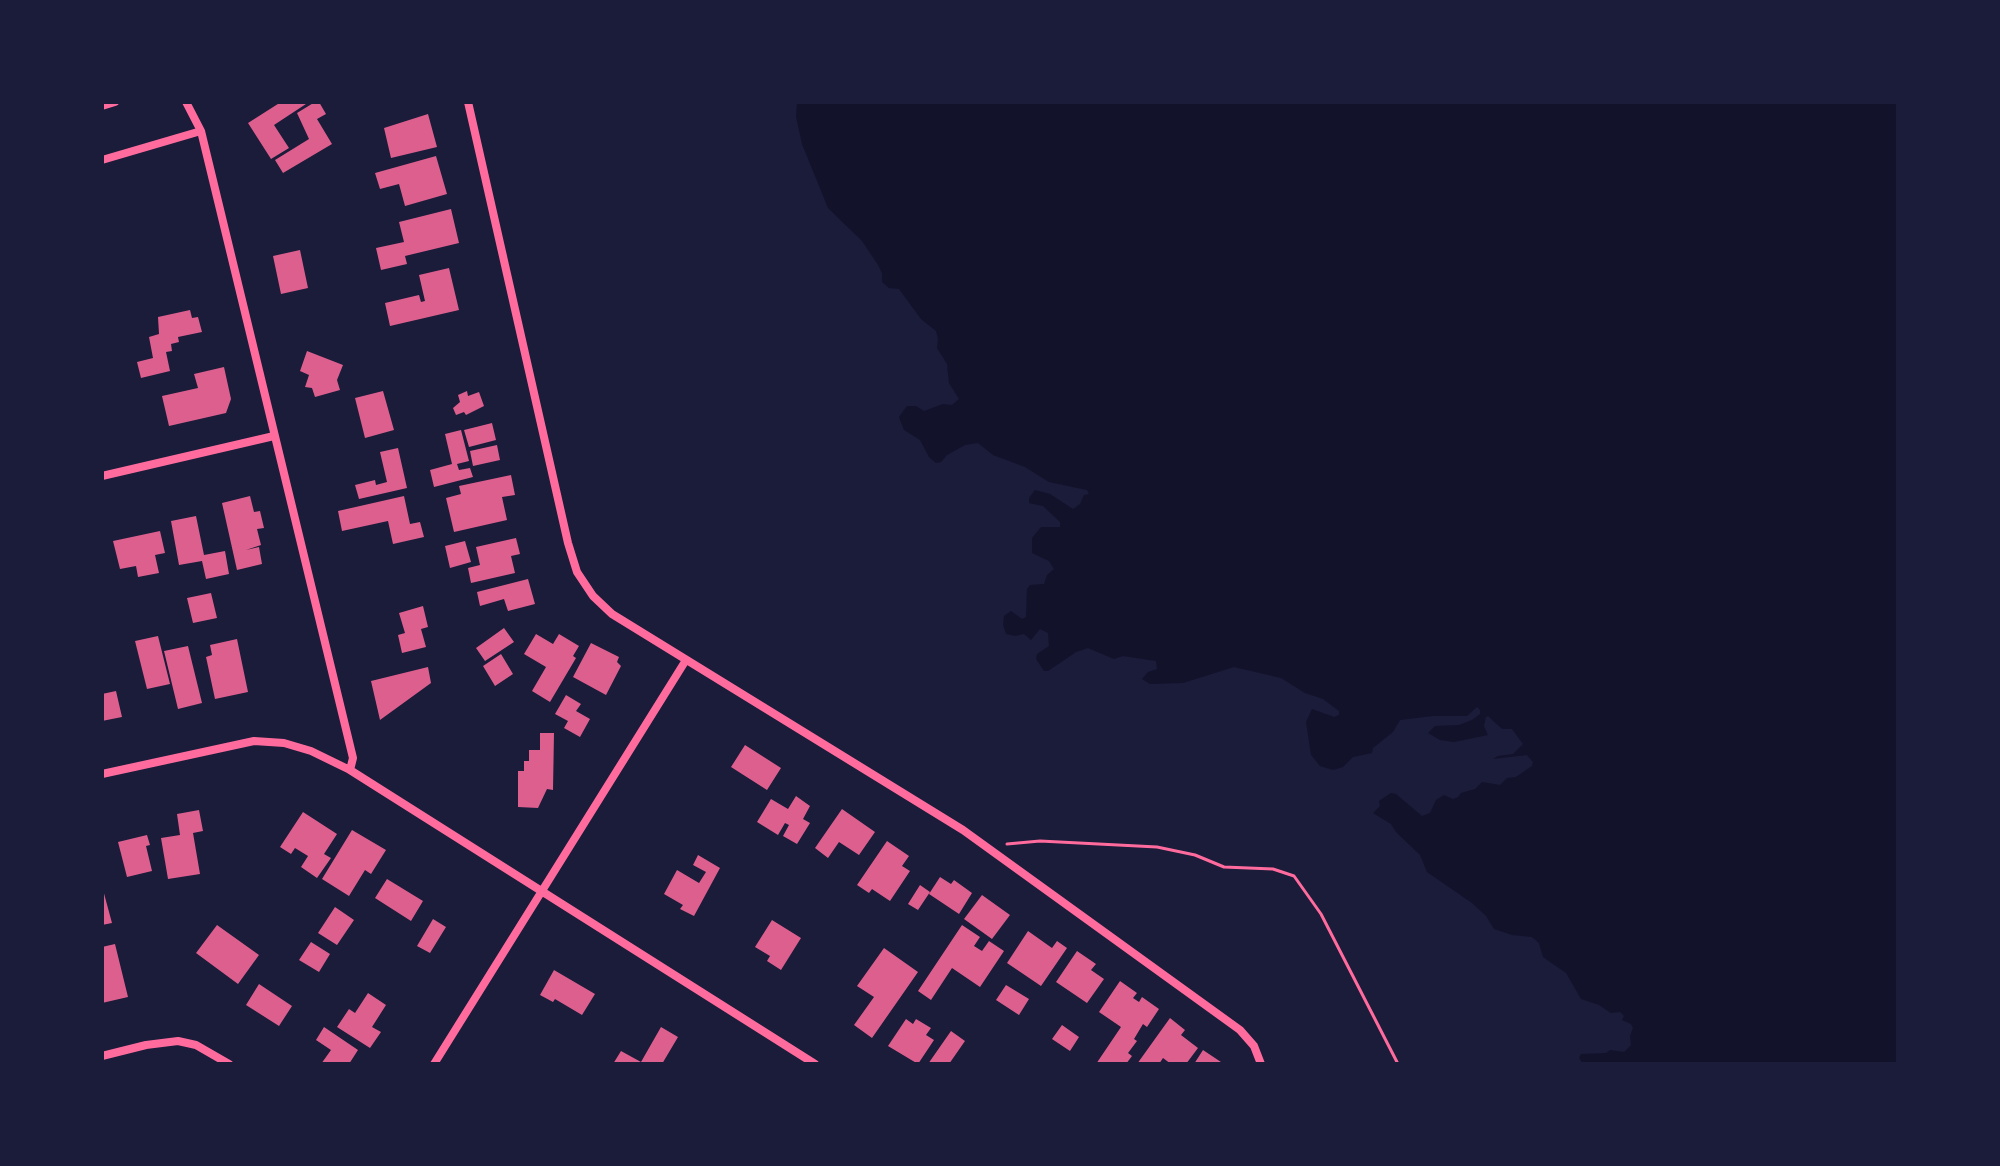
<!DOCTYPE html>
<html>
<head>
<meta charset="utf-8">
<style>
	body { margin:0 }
	#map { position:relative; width:2000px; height:1166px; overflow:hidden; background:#1b1b3a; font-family:Lora,serif }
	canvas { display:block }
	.frame { position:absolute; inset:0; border:104px solid #1b1b3a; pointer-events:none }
</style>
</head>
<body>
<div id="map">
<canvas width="2000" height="1166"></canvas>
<div class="frame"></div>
</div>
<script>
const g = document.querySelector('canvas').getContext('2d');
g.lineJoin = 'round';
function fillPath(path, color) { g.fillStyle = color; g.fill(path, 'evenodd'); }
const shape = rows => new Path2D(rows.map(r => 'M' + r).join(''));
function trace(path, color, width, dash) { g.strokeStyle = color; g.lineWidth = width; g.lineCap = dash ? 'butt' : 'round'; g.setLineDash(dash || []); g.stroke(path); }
fillPath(shape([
	[797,102,1898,102,1898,1064,1583,1064,1579,1058,1581,1054,1606,1053,1610,1050,1624,1052,1631,1045,1630,1036,1633,1028,1631,1024,1622,1020,1624,1016,1620,1012,1611,1013,1599,1005,1581,999,1566,973,1543,957,1539,943,1532,937,1512,935,1494,929,1486,916,1472,903,1427,872,1420,855,1396,832,1391,824,1373,813,1380,806,1379,801,1391,793,1396,794,1422,816,1430,813,1436,800,1444,795,1453,799,1458,797,1461,793,1475,789,1482,782,1500,785,1507,778,1516,777,1532,766,1533,762,1527,755,1493,759,1498,756,1513,754,1523,744,1512,729,1502,729,1488,716,1486,717,1484,726,1488,735,1454,742,1440,740,1428,733,1435,726,1459,725,1472,720,1480,714,1480,710,1477,707,1467,716,1433,716,1400,720,1393,732,1373,748,1372,753,1353,757,1343,767,1333,770,1320,766,1311,755,1306,722,1312,709,1334,717,1339,715,1339,711,1323,699,1305,693,1281,678,1234,667,1183,683,1150,684,1142,679,1148,672,1157,669,1156,661,1123,656,1114,659,1088,648,1076,652,1048,671,1044,671,1036,659,1037,654,1049,646,1048,633,1040,629,1031,640,1024,634,1015,636,1006,634,1003,625,1004,616,1011,611,1022,619,1026,617,1027,589,1030,585,1044,584,1047,575,1054,569,1049,561,1032,553,1032,538,1041,527,1060,527,1060,522,1043,506,1029,503,1029,498,1035,490,1050,494,1073,509,1080,504,1084,495,1089,494,1087,490,1049,482,1025,467,993,455,978,443,965,445,947,455,941,462,936,463,929,457,920,440,904,430,899,417,907,406,916,406,924,411,943,404,952,405,959,399,949,383,947,364,937,348,938,339,936,331,921,319,899,289,889,288,882,282,882,273,878,265,862,241,828,208,802,144,796,117]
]), '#12122b');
fillPath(shape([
	[281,102,309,102,274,125,289,148,271,159,248,123],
	[315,102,319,102,326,114,317,119,332,144,283,173,275,160,309,139,297,113],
	[428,114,437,147,391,158,384,128],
	[436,156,447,194,405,206,399,184,380,189,375,173],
	[451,209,459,243,405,256,407,264,381,270,376,248,404,242,399,222],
	[300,250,308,288,281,294,273,256],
	[449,268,459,310,390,326,385,303,419,295,421,302,425,301,419,275],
	[190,310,192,318,198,317,202,332,178,337,179,342,171,344,172,351,166,352,170,371,141,378,137,362,153,358,149,337,159,334,158,317],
	[307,351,343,365,337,380,340,390,315,397,312,388,305,387,309,375,300,371],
	[224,367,231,399,226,413,169,426,162,396,198,388,194,374],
	[383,391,394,430,365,438,355,398],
	[467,391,468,396,479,392,484,406,466,415,464,412,456,415,453,408,460,402,458,395],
	[492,423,496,440,469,447,464,430],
	[461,430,469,461,457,464,459,470,470,468,473,477,434,487,430,470,452,464,445,434],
	[497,445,500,460,473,466,470,451],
	[398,448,407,488,359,499,355,485,375,480,376,485,387,482,380,452],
	[511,475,515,495,502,497,507,520,454,532,446,498,461,494,459,486],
	[250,496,254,512,260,511,264,528,257,529,261,545,246,550,259,547,262,564,237,570,222,503],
	[404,496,410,524,420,522,424,537,393,544,388,521,342,531,338,511],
	[196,516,204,555,225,551,229,574,206,579,202,561,179,565,171,521],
	[160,531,165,553,155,555,159,573,138,577,136,566,120,569,113,541],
	[516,538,520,554,511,556,515,573,471,583,468,568,480,565,476,547],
	[465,541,471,562,450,568,445,546],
	[528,579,535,604,508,611,504,599,480,606,477,592],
	[211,593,217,618,193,623,187,598],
	[423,606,428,627,421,629,426,647,402,653,398,635,405,633,399,613],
	[504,628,514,642,485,661,476,648],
	[536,634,553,644,559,634,579,646,573,656,576,658,550,702,532,691,546,667,524,654],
	[158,636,170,684,147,689,135,641],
	[237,639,248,692,215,699,206,657,212,655,210,645],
	[591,643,619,657,617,662,621,666,606,695,573,677],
	[188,646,202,703,178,709,164,651],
	[501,654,513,674,495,686,483,666],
	[428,667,431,683,380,720,371,681],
	[116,691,122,717,102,721,102,694],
	[566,695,581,704,576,711,590,719,580,737,564,728,568,721,555,714],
	[540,733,554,733,553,790,547,789,538,808,518,807,518,771,524,771,524,761,529,761,529,750,540,750],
	[745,745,781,768,767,790,731,767],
	[796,796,810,806,803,819,810,823,797,844,783,836,789,825,785,823,778,835,757,822,771,799,788,809],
	[842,809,875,832,859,855,839,842,828,858,815,848],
	[199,810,203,831,193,833,200,874,168,879,161,838,180,835,177,814],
	[303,812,337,834,324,854,331,858,317,878,301,867,308,856,295,848,291,854,280,847],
	[352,830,386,850,371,874,365,870,349,896,322,879],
	[147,835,150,845,146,846,152,871,127,877,118,842],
	[887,841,909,856,902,866,910,871,890,901,872,889,869,893,857,885],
	[698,855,720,868,694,916,680,909,683,905,664,894,677,870,699,883,706,872,693,865],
	[940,877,951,884,954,880,972,893,959,914,929,894],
	[387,879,423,901,411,921,375,898],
	[920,885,930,892,918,910,908,904],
	[102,886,112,923,102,925],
	[982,895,1010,915,992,939,964,919],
	[335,907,354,920,337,945,318,933],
	[433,919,446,927,430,953,417,946],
	[772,920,801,938,781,970,767,961,770,956,755,947],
	[217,925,259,955,238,984,196,953],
	[962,925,980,937,974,946,982,951,989,941,1004,951,980,987,952,968,931,1000,918,991],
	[1028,931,1052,948,1057,941,1067,948,1041,986,1007,963],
	[311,942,330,954,319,972,299,960],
	[115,944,128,997,102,1003,102,947],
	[884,948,918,972,872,1038,854,1025,874,997,857,986],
	[1077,951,1096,964,1091,970,1104,979,1087,1003,1056,982],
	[554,970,595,994,582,1015,555,999,553,1002,540,995],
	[1120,981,1137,993,1133,998,1139,1002,1142,997,1159,1009,1147,1027,1143,1024,1134,1039,1137,1041,1128,1053,1132,1056,1126,1064,1096,1064,1121,1027,1099,1012],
	[259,984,292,1006,279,1026,246,1005],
	[1006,985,1029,999,1019,1015,996,1000],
	[368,993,386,1005,372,1027,381,1032,370,1048,337,1027,349,1009,355,1013],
	[1170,1018,1185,1030,1181,1035,1198,1048,1186,1064,1171,1064,1163,1058,1159,1064,1137,1064],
	[906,1019,913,1024,916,1019,931,1028,926,1035,934,1040,918,1064,888,1046],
	[1062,1025,1079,1037,1070,1051,1052,1039],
	[324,1027,358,1050,349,1064,321,1064,331,1050,316,1040],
	[661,1027,678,1037,662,1064,613,1064,621,1051,641,1062],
	[951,1031,965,1041,949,1064,928,1064],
	[1203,1050,1224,1064,1194,1064]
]), '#dd5f8e');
trace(shape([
	[1007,844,1040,841,1157,847,1195,855,1224,867,1273,869,1294,876,1321,914,1398,1064]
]), '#ff6b9d', 3);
trace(shape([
	[186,102,201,131,353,758,350,770],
	[468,102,568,543,577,572,593,596,612,614,963,830,1240,1030,1254,1046,1261,1064],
	[102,106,115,102],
	[102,160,201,131],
	[102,476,274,436],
	[102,774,254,741,284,743,311,751,350,770,815,1064],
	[102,1056,146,1045,178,1041,196,1045,229,1064],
	[434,1064,686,660]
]), '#ff6b9d', 8);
</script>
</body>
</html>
